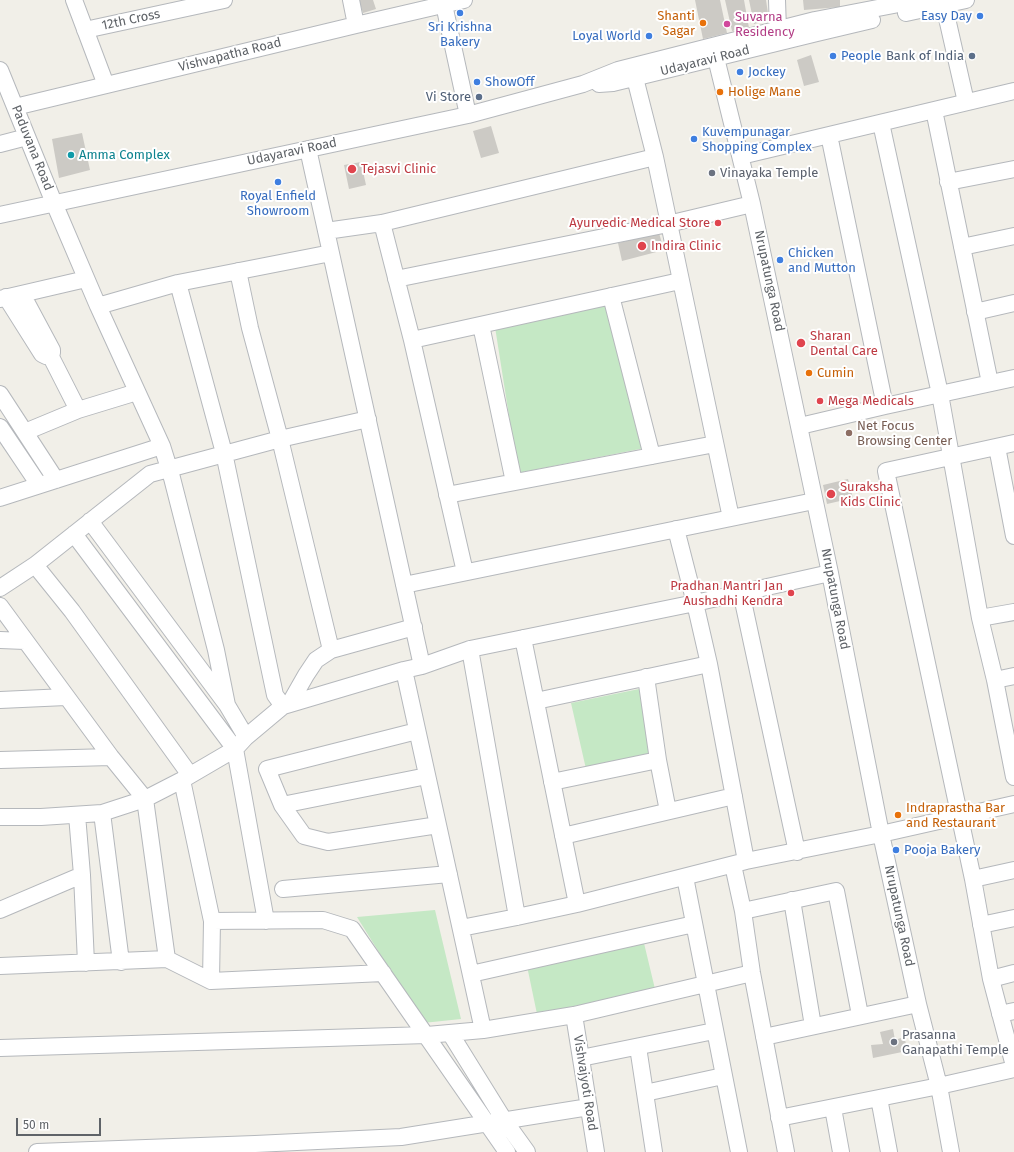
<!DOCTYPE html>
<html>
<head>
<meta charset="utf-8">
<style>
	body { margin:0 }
	#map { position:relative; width:1014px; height:1152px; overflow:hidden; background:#f1efe8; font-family:"Fira Sans",sans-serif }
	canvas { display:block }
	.scale { position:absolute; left:16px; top:1118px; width:85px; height:18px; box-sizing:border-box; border:2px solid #5f6368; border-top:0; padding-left:5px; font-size:12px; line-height:14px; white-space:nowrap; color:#5f6368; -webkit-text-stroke:3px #fff; paint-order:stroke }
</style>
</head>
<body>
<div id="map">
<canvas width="1014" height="1152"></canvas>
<div class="scale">50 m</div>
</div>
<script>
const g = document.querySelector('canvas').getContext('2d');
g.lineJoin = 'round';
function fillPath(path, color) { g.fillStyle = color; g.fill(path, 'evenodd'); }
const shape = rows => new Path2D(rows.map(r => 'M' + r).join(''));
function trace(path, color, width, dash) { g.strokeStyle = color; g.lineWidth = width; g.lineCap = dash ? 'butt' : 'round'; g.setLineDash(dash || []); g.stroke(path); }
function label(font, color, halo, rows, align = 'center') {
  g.font = font + ' "Fira Sans",sans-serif'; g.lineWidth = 4; g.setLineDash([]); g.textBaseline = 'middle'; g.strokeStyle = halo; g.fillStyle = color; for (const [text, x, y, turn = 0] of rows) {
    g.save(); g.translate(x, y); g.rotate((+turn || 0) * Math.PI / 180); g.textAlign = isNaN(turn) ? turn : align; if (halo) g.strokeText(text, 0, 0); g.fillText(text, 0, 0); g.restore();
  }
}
fillPath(shape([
	[621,303,650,447,518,473,495,327],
	[639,689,656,754,586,769,571,703],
	[435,910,461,1019,423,1023,357,917],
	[643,939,655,989,537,1014,527,966]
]), '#c5e8c5');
fillPath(shape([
	[359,0,373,0,376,9,363,13],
	[695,0,720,0,727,33,703,39],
	[725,0,744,0,749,28,732,31],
	[749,0,766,0,769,20,754,24],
	[803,0,840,0,840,7,804,10],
	[811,55,819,82,804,86,797,60],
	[491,126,499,153,481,158,473,131],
	[82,133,90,170,59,178,52,139],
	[361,162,366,185,349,189,344,165],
	[659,233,664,250,622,261,618,243],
	[848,479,853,498,827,504,823,485],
	[893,1029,895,1040,901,1038,902,1040,905,1039,907,1051,873,1058,871,1045,883,1044,880,1032]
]), '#cccac5');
const minor = shape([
	[74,0,106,85],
	[351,0,356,25],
	[443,0,468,115],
	[777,0,778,30,780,40],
	[944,5,966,102],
	[906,13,966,0],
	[85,30,224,0],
	[713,46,752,204,830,573,881,834,918,1004,939,1086,951,1152],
	[0,70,54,203,98,306,162,446,172,478,216,650,227,705],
	[635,78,655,157,731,518],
	[599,84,613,83,817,33,872,20],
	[15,107,356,25,464,0],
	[934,110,990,383],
	[881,123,940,394,980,618,995,680,1014,777],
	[829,135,885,406],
	[0,144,27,137],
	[308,149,422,666,404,670,483,1030],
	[741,156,1014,91],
	[948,182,1014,169],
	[0,215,468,115,583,84,618,70,815,20,920,0],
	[382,223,412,340,465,572],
	[326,231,382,223,655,157],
	[962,247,1014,236],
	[238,271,250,328,280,439,331,650],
	[396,279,668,224,752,204],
	[178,283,224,453,275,695,283,706],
	[22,294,52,350,52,353,50,355,78,410],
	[611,296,652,456],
	[6,297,42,354,46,356,50,355],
	[0,299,86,279],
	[98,306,178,283,331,253],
	[975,312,1014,303],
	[481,325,514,482],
	[412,340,680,281],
	[0,394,56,480],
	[800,426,885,406,1014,378],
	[0,427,39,485],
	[25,432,78,410,137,392],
	[1014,443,886,471,973,879,991,979,1014,1066],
	[997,447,1014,536],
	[447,495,715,444],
	[0,498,162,446],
	[90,521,227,705,246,737],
	[676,529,695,603,709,664,746,861],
	[74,534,235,749,266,921],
	[35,565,72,611,190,775],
	[404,585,814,501],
	[0,588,35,565,150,474,280,439,368,419],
	[741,592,797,852],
	[0,606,111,757,145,799,167,959],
	[980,618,1014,612],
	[523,638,577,904],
	[0,640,25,641],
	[470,649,517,917],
	[422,666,470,649,695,603,830,573],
	[646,677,658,760,668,811],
	[995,680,1014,676],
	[0,700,66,697],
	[536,701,709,664],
	[290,703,306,675,316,660,331,650,414,627],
	[417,731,267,769,282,805,304,836,328,842,438,825],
	[0,760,111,757],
	[182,780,212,921,211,981],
	[552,782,658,760],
	[282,805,427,776],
	[102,813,121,962],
	[77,815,82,875,86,963],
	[0,817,41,817,102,813,145,799,182,780,235,749,246,737,283,706,404,670],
	[563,836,734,796],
	[733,865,743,911,752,973,786,1152],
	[685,877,739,1152],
	[973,879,1014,870],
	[283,889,449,874],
	[792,900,813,1026],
	[0,910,82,875],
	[743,911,836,891,860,1015],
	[212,921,323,920,352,929,507,1152],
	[981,925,1014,918],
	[461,928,517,917,577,904,746,861,881,834,1014,804],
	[0,966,167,959,211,981,383,973],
	[471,974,694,924],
	[991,979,1014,973],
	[1000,1014,1014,1011],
	[574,1015,596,1152],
	[450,1033,504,1120,527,1152],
	[764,1037,918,1004],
	[638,1047,654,1152],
	[0,1048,427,1035,483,1030,574,1015,752,973],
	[581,1058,714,1031],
	[645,1093,723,1076],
	[879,1098,889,1152],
	[833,1108,841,1152],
	[779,1118,939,1086,1014,1069],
	[37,1152,255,1144,401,1137,589,1107]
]);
trace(minor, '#b5b8bc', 18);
trace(minor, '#fff', 16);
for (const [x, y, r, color] of [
	[460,13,4,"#3f7fe0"],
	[980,16,4,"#3f7fe0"],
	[703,23,4,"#e8710a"],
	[727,24,4,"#d1479c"],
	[649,36,4,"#3f7fe0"],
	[833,56,4,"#3f7fe0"],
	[972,56,4,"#5c6f8a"],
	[740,72,4,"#3f7fe0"],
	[477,82,4,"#3f7fe0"],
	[720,92,4,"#e8710a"],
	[479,97,4,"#5c6f8a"],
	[694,139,4,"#3f7fe0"],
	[71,155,4,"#0f9aa8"],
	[352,169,5,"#e0444e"],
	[712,173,4,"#6b7280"],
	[278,182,4,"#3f7fe0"],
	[718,223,4,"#e0444e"],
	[642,246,5,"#e0444e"],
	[780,260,4,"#3f7fe0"],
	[801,343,5,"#e0444e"],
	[809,373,4,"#e8710a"],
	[820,401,4,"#e0444e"],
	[849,433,4,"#8d6e63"],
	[831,494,5,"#e0444e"],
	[791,593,4,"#e0444e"],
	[898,815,4,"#e8710a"],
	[896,850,4,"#3f7fe0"],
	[894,1042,4,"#6b7280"]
]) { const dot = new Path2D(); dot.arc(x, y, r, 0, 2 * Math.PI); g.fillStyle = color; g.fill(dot); trace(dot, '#fff', 1.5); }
label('13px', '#c56008', '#fff', [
	["Shanti",695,16,"right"],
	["Sagar",695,31,"right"],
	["Holige Mane",728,92],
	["Cumin",817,373],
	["Indraprastha Bar",906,808],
	["and Restaurant",906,823]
], 'left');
label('13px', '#366cbe', '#fff', [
	["Easy Day",972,16,"right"],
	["Sri Krishna",460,27,"center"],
	["Bakery",460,42,"center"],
	["Loyal World",641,36,"right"],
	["People",841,56],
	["Jockey",748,72],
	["ShowOff",485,82],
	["Kuvempunagar",702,132],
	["Shopping Complex",702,147],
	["Royal Enfield",278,196,"center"],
	["Showroom",278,211,"center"],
	["Chicken",788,253],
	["and Mutton",788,268],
	["Pooja Bakery",904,850]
], 'left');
label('13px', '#b23c85', '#fff', [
	["Suvarna",735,17],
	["Residency",735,32]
], 'left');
label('13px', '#5f6368', '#fff', [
	["12th Cross",131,20,-12],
	["Vishvapatha Road",230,55,-14],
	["Udayaravi Road",705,61,-14],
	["Paduvana Road",32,148,68],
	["Udayaravi Road",292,152,-12],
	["Nrupatunga Road",769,281,78],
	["Nrupatunga Road",835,599,79],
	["Nrupatunga Road",899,916,78],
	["Vishvajyoti Road",585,1083,81]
]);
label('13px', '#4e5e75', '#fff', [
	["Bank of India",964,56],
	["Vi Store",471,97]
], 'right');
label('13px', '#0d838f', '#fff', [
	["Amma Complex",79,155]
], 'left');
label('13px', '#be3a42', '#fff', [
	["Tejasvi Clinic",361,169],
	["Ayurvedic Medical Store",710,223,"right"],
	["Indira Clinic",651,246],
	["Sharan",810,336],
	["Dental Care",810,351],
	["Mega Medicals",828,401],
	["Suraksha",840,487],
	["Kids Clinic",840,502],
	["Pradhan Mantri Jan",783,586,"right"],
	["Aushadhi Kendra",783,601,"right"]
], 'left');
label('13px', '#5b616d', '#fff', [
	["Vinayaka Temple",720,173],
	["Prasanna",902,1035],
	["Ganapathi Temple",902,1050]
], 'left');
label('13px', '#785e54', '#fff', [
	["Net Focus",857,426],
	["Browsing Center",857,441]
], 'left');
</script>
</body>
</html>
